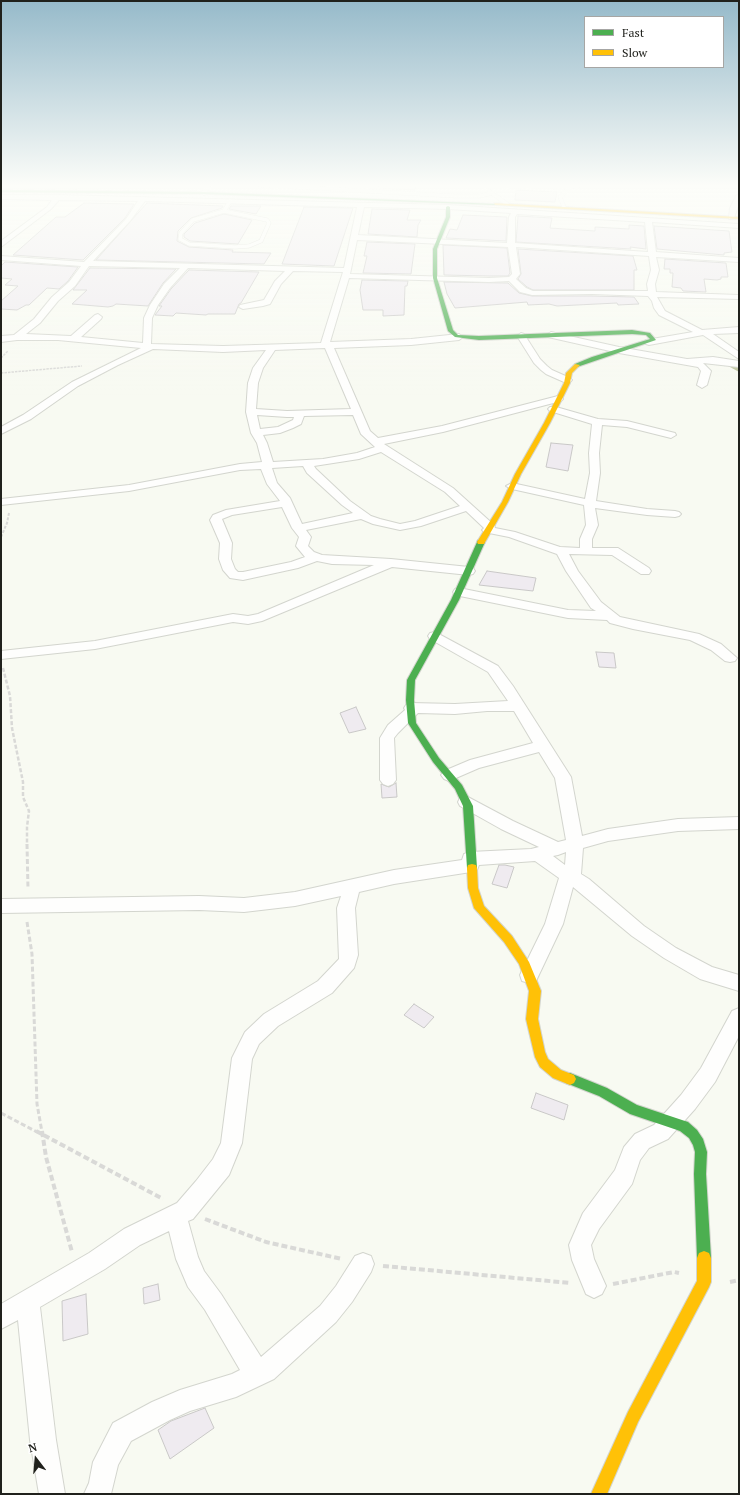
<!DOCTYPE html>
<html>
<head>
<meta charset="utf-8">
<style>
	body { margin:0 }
	#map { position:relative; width:740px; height:1495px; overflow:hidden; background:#f8faf2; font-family:"PT Serif",serif }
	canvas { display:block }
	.frame { position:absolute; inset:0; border:2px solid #20211c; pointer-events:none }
	.legend { position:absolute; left:584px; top:16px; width:140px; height:52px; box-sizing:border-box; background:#fff; border:1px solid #a6a6a4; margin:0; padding:5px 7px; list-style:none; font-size:12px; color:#20211c }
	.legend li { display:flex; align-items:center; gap:8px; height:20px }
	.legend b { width:20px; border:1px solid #a6a6a4 }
	.north { position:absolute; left:16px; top:1439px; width:40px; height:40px; -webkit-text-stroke:3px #fff; paint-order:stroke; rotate:344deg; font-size:11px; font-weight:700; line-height:16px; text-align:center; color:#20211c }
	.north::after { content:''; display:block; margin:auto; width:14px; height:18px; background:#20211c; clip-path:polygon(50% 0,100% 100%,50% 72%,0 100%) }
</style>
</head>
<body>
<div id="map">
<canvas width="740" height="1495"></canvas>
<div class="frame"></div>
<ul class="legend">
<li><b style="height:5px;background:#4caf50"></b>Fast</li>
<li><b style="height:5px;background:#ffc107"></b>Slow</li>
</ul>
<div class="north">N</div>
</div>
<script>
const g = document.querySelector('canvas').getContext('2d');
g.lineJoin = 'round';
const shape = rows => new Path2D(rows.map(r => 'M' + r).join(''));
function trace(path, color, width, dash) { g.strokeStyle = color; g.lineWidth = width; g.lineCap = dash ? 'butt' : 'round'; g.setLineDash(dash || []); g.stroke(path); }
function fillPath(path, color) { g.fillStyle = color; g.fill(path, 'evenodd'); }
trace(shape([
	[730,365,739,370]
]), '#bcc39d', 3.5);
const building = shape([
	[380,185,416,185,415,190,378,188,380,185],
	[516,190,557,192,555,202,515,200,516,190],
	[84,203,134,204,125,218,83,260,13,255,56,217,65,217,84,203],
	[147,203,223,206,222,208,191,218,178,231,177,241,189,247,233,250,232,252,271,253,264,264,96,260,147,203],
	[231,206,261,206,256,214,229,209,231,206],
	[304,207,353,208,334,266,282,264,304,207],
	[372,209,410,210,407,220,421,220,418,225,417,237,368,234,372,209],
	[224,214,252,220,238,244,190,241,184,237,184,234,195,223,224,214],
	[463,215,507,217,506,241,446,238,450,229,457,230,463,215],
	[518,216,552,218,550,228,595,231,595,227,629,229,629,225,644,226,646,249,630,247,631,249,516,242,518,216],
	[654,226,729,231,732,252,724,253,724,255,657,249,654,226],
	[367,242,415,244,411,274,363,273,367,256,364,256,367,242],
	[443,245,507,248,510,273,508,276,489,276,444,275,443,245],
	[518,249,633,256,637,270,634,270,634,290,533,290,527,287,518,279,521,274,518,249],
	[665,259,726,263,728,277,721,277,721,279,717,280,704,279,706,292,683,291,681,288,672,287,673,273,670,273,670,269,664,269,665,259],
	[5,262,78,267,68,281,59,289,47,288,29,305,26,305,17,310,1,309,1,301,18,286,5,285,12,279,1,278,1,266,5,262],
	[90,268,176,269,163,283,148,306,116,304,113,306,108,307,72,304,87,290,73,290,90,268],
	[189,270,259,272,241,303,239,304,235,314,208,314,206,315,176,313,173,316,155,315,162,306,159,306,171,289,189,270],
	[362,280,408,281,407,286,405,286,404,315,383,316,383,310,363,310,360,290,362,280],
	[444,282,508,283,519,293,532,296,592,296,634,297,639,304,618,305,617,303,557,306,549,304,528,305,527,302,455,308,447,294,444,282],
	[551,443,573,445,568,471,546,467,551,443],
	[487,571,536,578,533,591,479,585,487,571],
	[596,652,614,653,616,668,599,667,596,652],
	[356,707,366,729,349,733,340,713,356,707],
	[396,783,397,797,382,798,381,784,389,787,396,783],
	[499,865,505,865,514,867,507,888,492,884,499,865],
	[414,1004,434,1017,424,1028,404,1015,414,1004],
	[536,1093,568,1105,564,1120,531,1108,536,1093],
	[158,1284,160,1300,144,1304,143,1288,158,1284],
	[86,1294,88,1334,63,1341,62,1301,86,1294],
	[205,1408,214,1428,170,1459,158,1430,171,1421,205,1408]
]);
fillPath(building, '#efebf0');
trace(building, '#c9c8c7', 1);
const lane = shape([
	[260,185,455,196,480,196,492,193],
	[484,186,571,187,580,185],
	[489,191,507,204],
	[564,207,560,197,570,187],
	[224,211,267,220,269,223,261,241,249,246,235,247,189,244,180,239,181,233,193,220,224,211],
	[224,211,230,201]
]);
const street = shape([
	[205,185,211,185,206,194,204,195,201,193,205,185],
	[739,194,739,203,734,218,729,219,730,208,736,196,739,194],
	[1,195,58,195,448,205,739,224,739,228,652,222,656,252,739,258,739,262,656,257,659,270,655,284,656,292,739,295,739,299,657,297,665,311,702,330,739,327,739,333,713,334,739,352,739,359,703,335,649,345,646,344,645,342,646,340,693,332,659,315,654,308,652,301,648,296,592,294,532,295,520,292,509,281,489,282,349,278,330,342,411,339,459,334,463,337,459,340,411,345,334,348,370,431,378,438,442,426,558,396,561,397,563,399,561,401,443,432,384,444,453,488,494,525,495,528,515,532,560,547,580,548,580,539,586,525,584,505,512,489,506,486,512,483,585,499,590,473,589,453,592,424,550,411,548,409,550,407,556,407,598,419,627,421,675,433,676,435,671,438,627,427,602,425,599,453,600,473,596,501,647,509,675,511,679,512,681,514,679,516,675,517,647,515,595,508,598,525,592,539,592,548,618,548,649,568,651,571,649,574,641,574,612,555,569,554,578,571,601,602,620,617,699,634,721,644,737,658,735,661,730,662,725,661,711,650,690,640,633,629,610,623,607,620,568,618,455,595,453,592,455,589,459,588,568,610,596,611,591,608,566,571,557,554,509,537,484,532,482,530,484,528,466,511,421,526,400,530,373,524,361,519,306,530,311,537,308,546,314,552,322,555,391,559,469,567,473,568,475,571,473,574,469,575,392,567,262,621,248,624,233,622,95,649,1,659,1,651,95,641,233,614,248,616,258,614,374,565,332,564,317,561,298,568,243,580,230,578,223,570,219,559,220,543,210,520,213,515,226,510,280,501,267,484,261,469,240,470,129,491,1,505,1,499,129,485,240,464,262,462,257,443,251,433,246,412,248,383,253,368,266,350,223,352,153,349,118,365,78,386,31,419,1,434,1,427,23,415,72,382,141,348,58,340,17,340,1,342,1,336,14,335,34,319,52,297,69,282,81,266,1,260,1,256,84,262,126,219,138,201,59,200,51,209,1,247,1,241,47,207,52,200,1,199,1,195],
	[145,201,357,207,344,268,93,261,130,221,145,201],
	[364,207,448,209,511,213,509,217,507,243,358,235,364,207],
	[517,214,645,222,648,252,515,243,515,217,517,214],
	[357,240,508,247,512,274,509,277,489,278,350,274,357,240],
	[516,247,649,256,651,270,647,284,648,291,533,291,526,288,516,279,520,274,516,247],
	[89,266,180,268,164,284,150,305,144,318,143,343,81,337,101,319,102,317,98,314,95,315,71,336,26,334,40,323,58,301,75,286,89,266],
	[188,268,285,271,275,281,264,300,240,305,239,307,243,309,263,306,270,304,281,284,293,271,343,272,321,343,223,346,151,344,152,318,158,305,170,288,188,268],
	[325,348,351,409,287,411,256,409,258,383,263,368,275,350,325,348],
	[257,415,287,417,294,417,293,420,278,427,260,429,257,415],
	[353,415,361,434,375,447,357,453,323,459,273,462,267,443,263,435,280,433,293,428,301,424,304,416,353,415],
	[381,452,445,492,460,506,415,521,400,524,380,519,371,516,350,501,316,469,314,466,359,459,381,452],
	[303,466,307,473,342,505,353,513,302,524,290,498,277,483,272,468,303,466],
	[282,507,292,528,299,537,296,546,305,557,291,562,243,572,238,572,235,569,231,559,232,543,222,519,232,515,282,507],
	[551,332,619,347,687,359,713,357,739,361,739,367,703,363,711,371,707,385,702,388,697,385,701,371,698,367,619,353,548,337,547,335,551,332],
	[521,333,524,334,540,359,547,366,552,370,570,378,572,380,570,382,564,382,546,374,541,370,534,363,517,336,521,333],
	[435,632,498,666,513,686,571,777,582,836,608,829,678,819,739,817,739,829,678,831,608,841,583,848,581,874,589,879,644,926,676,948,712,967,739,975,739,991,700,979,664,958,632,936,573,887,563,924,536,981,529,983,522,981,520,975,545,924,559,878,535,861,479,865,477,870,471,872,394,884,359,892,355,908,358,955,354,968,332,993,278,1026,259,1044,252,1059,242,1143,229,1175,193,1219,188,1221,198,1257,204,1271,221,1294,261,1357,320,1306,336,1286,355,1256,363,1253,371,1256,374,1264,371,1272,352,1302,336,1322,274,1379,236,1397,190,1411,170,1420,131,1441,118,1465,111,1494,84,1494,89,1483,93,1462,113,1423,152,1402,180,1390,232,1374,240,1370,205,1310,188,1287,176,1259,169,1231,140,1245,105,1269,40,1307,56,1440,65,1494,39,1494,30,1440,18,1320,1,1329,1,1304,89,1253,124,1229,177,1203,196,1181,213,1159,221,1143,232,1058,245,1032,264,1014,318,981,339,959,337,908,341,896,295,906,244,912,199,910,1,913,1,899,199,896,244,898,295,892,394,870,462,860,464,854,470,852,531,849,539,847,501,829,460,806,458,802,460,798,466,796,513,821,558,842,566,840,555,778,539,752,479,768,449,781,444,779,441,775,444,771,470,760,533,743,514,711,487,711,455,714,418,713,398,733,394,738,396,780,393,784,388,786,383,784,380,780,380,738,388,725,405,710,404,708,406,705,411,703,455,704,508,701,488,672,430,639,428,636,430,633,435,632],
	[566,852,565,865,553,856,558,855,566,852],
	[739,1008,739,1036,715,1082,695,1109,668,1139,649,1148,640,1160,632,1184,599,1229,591,1245,594,1259,606,1286,602,1294,594,1298,586,1294,572,1260,569,1245,583,1213,615,1170,624,1147,635,1134,654,1125,681,1095,701,1068,732,1011,739,1008]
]);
const fast = shape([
	[1,190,204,192,497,204,495,205,204,194,1,192,1,190],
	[448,206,450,207,450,217,437,249,437,278,453,330,458,335,479,336,632,330,650,333,656,340,577,367,575,366,575,364,592,357,650,339,646,335,632,334,479,340,455,337,448,331,433,278,433,249,446,217,446,207,448,206],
	[478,540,481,540,485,542,459,600,415,680,414,700,416,723,439,758,462,785,473,806,477,868,476,871,472,872,468,871,467,868,463,806,455,789,433,762,408,723,406,700,407,680,451,600,478,540],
	[570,1073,607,1088,637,1105,688,1122,697,1130,703,1139,707,1152,706,1174,711,1258,709,1263,704,1265,699,1263,697,1258,694,1174,695,1152,693,1145,689,1138,680,1131,630,1114,599,1096,566,1083,564,1079,566,1075,570,1073]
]);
const slow = shape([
	[494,203,739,217,739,219,495,205,494,203],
	[575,364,580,365,572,373,570,383,550,423,521,474,508,502,484,544,478,544,477,542,502,502,515,474,544,423,564,383,566,373,575,364],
	[472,864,476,865,477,868,478,888,484,906,512,936,529,962,541,991,538,1019,545,1052,548,1059,561,1070,574,1075,576,1079,574,1083,570,1085,553,1078,540,1067,535,1057,526,1019,529,991,519,964,504,942,474,908,468,888,467,868,468,865,472,864],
	[704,1251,709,1253,711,1258,711,1282,709,1287,638,1422,607,1494,591,1494,628,1412,697,1281,697,1258,699,1253,704,1251]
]);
trace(lane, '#d3d5ce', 4.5);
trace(street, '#d3d5ce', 2);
trace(fast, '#d3d5ce', 2);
trace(slow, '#d3d5ce', 2);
trace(shape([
	[1,358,8,351],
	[1,373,82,366]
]), '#d9d9d7', 1.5, [2.5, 1]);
trace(shape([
	[1,537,7,523,9,513]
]), '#d9d9d7', 2, [3, 1.5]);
trace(shape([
	[3,668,10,696,12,728,23,782,23,797,29,811,27,827,27,845]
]), '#d9d9d7', 2.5, [4, 2]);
trace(shape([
	[27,844,28,889],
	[27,922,32,954,37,1104,42,1132],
	[1,1113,37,1132]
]), '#d9d9d7', 3, [5, 2.5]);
trace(shape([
	[36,1131,163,1199],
	[42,1131,46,1157,72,1252],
	[205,1219,266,1242,342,1259],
	[383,1266,571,1283],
	[730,1282,739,1280],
	[613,1284,674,1272,679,1273]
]), '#d9d9d7', 4, [6, 3]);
trace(lane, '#fefefd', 3.5);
fillPath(street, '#fefefd');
fillPath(fast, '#4caf50');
fillPath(slow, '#ffc107');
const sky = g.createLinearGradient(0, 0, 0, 395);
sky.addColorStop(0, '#96baca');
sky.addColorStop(0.47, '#fcfdf9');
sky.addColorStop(1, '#fcfdf900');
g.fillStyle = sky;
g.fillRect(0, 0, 740, 395);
</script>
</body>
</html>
